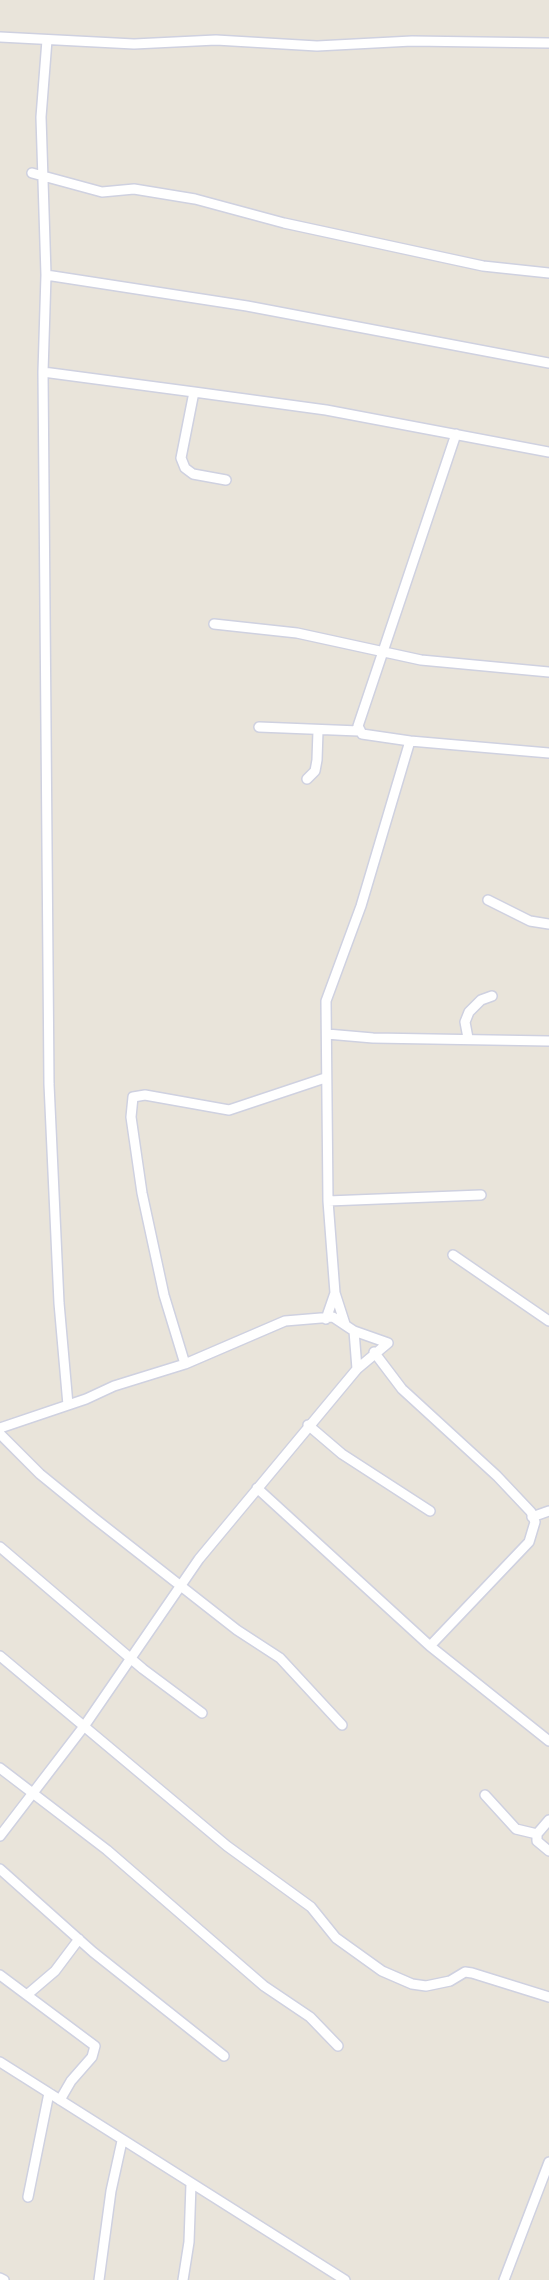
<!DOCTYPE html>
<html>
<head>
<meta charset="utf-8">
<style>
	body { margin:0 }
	canvas { display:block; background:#e9e4da }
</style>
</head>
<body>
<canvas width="549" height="2280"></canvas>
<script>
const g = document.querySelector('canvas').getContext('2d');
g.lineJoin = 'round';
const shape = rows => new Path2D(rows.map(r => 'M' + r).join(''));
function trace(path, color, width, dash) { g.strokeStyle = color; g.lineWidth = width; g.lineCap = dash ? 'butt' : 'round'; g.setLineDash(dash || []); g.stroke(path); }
const minor = shape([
	[0,37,134,44,216,40,317,46,412,41,549,43],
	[47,40,41,117,46,275,43,372,49,1084,59,1303,68,1405],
	[32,173,102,192,134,189,195,199,284,223,483,266,549,273],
	[46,275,247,306,549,363],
	[43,372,194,392],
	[226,480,193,474,185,468,181,458,194,392,326,410,549,452],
	[214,624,297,633,421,660,549,672],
	[259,727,359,731],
	[410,741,362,734,358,726,456,434],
	[307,779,315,771,317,760,318,731],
	[488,900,530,921,549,924],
	[327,1034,373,1038,549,1041],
	[468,1038,465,1022,469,1012,481,1000,492,996],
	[328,1201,481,1195],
	[453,1255,549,1321],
	[326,1319,335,1293],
	[345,1324,335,1293,328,1201,326,1001,361,906,410,741,549,753],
	[354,1331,357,1369],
	[374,1352,402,1389,497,1476,531,1512,535,1522,529,1542,430,1646],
	[185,1364,164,1295,142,1193,131,1117,133,1097,145,1095,229,1110,325,1078],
	[308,1425,342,1454,430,1511],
	[0,1428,86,1399,114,1386,185,1364,285,1321,333,1317,354,1331,388,1343],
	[0,1434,40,1474,94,1518,237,1630,280,1658,342,1725],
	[257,1488,430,1646,549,1741],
	[532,1517,549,1511],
	[0,1547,143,1669,202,1713],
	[0,1656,227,1846,311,1907,336,1938,382,1971,412,1984,426,1986,450,1981,465,1972,472,1973,549,1997],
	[0,1768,107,1850,264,1986,310,2017,338,2046],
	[485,1795,516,1829,537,1834],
	[549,1820,537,1834,537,1841,549,1851],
	[0,1836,85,1725,199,1559,357,1369,388,1343],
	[0,1869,93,1952,224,2056],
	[0,1975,95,2046,92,2057,71,2081,60,2100],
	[28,1994,55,1971,79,1939],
	[0,2062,345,2280],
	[28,2197,49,2093],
	[0,2278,4,2280],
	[99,2280,111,2191,122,2141],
	[183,2280,189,2242,191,2184],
	[504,2280,549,2162]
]);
trace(minor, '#cfd1e0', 12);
trace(minor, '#fff', 9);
</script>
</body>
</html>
